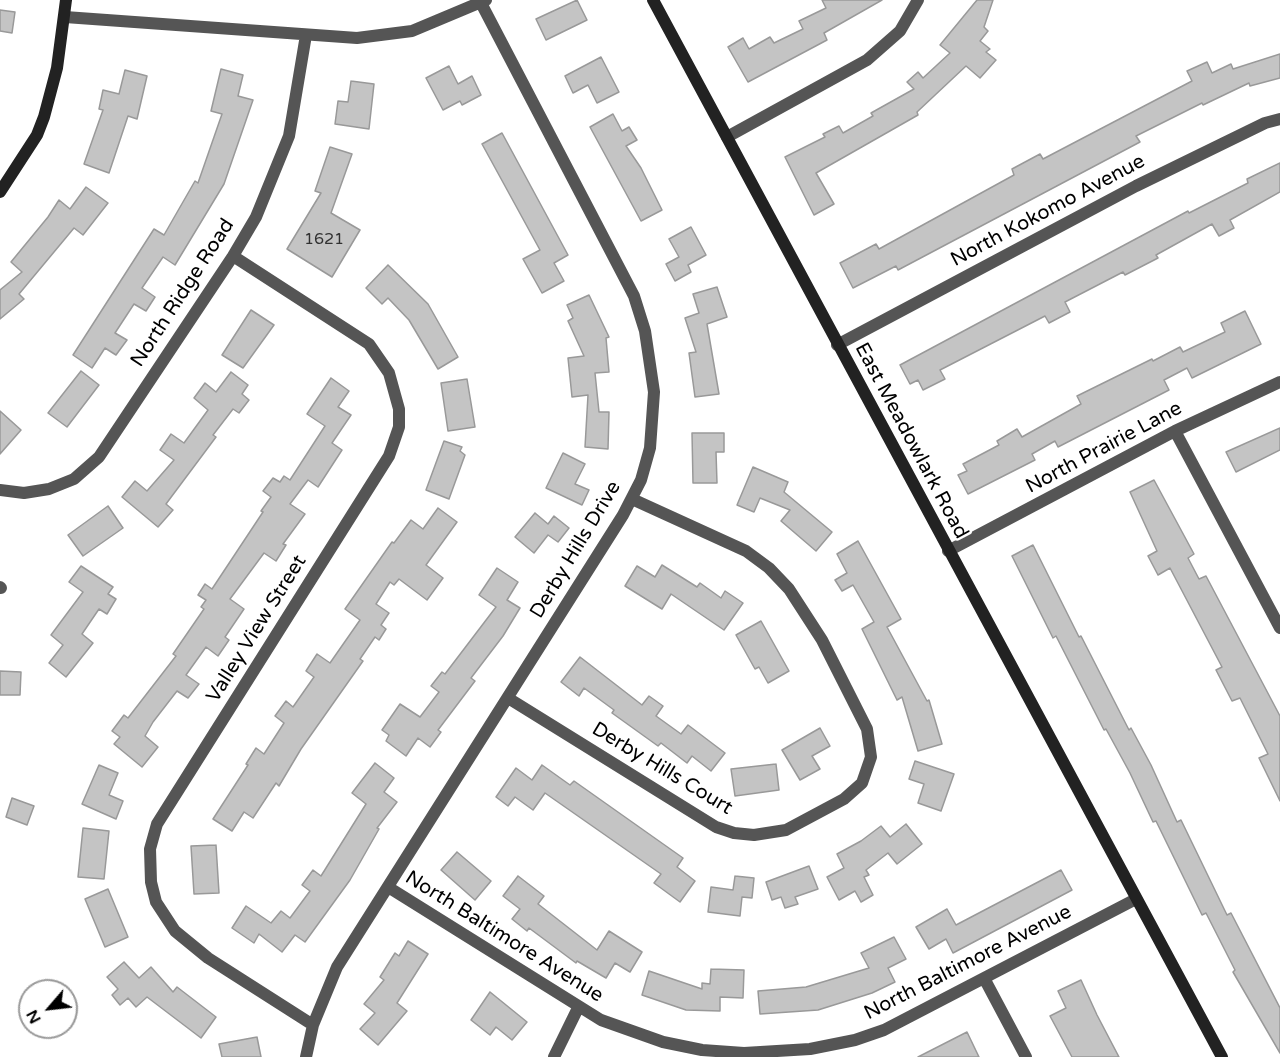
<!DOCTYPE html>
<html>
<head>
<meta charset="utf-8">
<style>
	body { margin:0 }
	#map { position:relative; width:1280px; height:1057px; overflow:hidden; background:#fff; font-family:"Varela Round",sans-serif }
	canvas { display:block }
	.north { position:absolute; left:18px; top:979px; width:60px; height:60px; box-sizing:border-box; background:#fff; border:2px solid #999; border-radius:50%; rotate:242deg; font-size:16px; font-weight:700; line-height:24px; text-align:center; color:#000 }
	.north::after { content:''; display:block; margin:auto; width:21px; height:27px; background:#000; clip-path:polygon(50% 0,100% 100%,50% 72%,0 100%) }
</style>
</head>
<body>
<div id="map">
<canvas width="1280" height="1057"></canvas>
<div class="north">N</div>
</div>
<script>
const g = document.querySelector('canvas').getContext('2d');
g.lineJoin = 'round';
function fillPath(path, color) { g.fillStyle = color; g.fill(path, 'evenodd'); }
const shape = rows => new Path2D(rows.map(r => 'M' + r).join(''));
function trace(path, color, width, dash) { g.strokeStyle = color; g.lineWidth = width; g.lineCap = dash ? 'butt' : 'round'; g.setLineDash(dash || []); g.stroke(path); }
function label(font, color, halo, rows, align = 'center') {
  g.font = font + ' "Varela Round",sans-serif'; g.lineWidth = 5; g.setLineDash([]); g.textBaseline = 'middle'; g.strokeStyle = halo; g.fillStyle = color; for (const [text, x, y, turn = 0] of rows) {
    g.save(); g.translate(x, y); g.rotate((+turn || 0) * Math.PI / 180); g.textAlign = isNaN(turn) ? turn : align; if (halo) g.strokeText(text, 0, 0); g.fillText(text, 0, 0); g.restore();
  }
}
const building = shape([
	[577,0,587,20,546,40,536,19,577,0],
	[822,0,882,0,824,33,827,40,748,82,728,47,743,38,749,49,770,37,774,43,803,29,799,21,826,8,822,0],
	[977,0,993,0,984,27,988,31,980,41,990,49,986,52,996,60,980,78,966,66,917,112,918,115,816,173,834,204,814,215,785,157,825,137,823,134,839,126,843,133,873,116,871,113,914,89,907,82,918,72,923,78,950,53,940,45,977,0],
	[0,10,15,12,12,33,0,31,0,10],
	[1280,54,1280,78,1250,86,1249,83,1203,105,1202,103,1136,136,1140,142,898,270,896,266,853,288,840,263,876,244,879,249,1014,175,1012,169,1040,154,1043,159,1192,81,1187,71,1207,62,1212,73,1231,64,1233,69,1280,54],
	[601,57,619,92,597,103,588,85,573,93,565,76,601,57],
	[449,66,458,84,472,76,481,95,462,105,460,101,443,110,426,78,449,66],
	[221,69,243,75,238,96,253,100,224,184,175,265,163,257,142,288,155,297,146,311,134,304,115,333,127,340,116,355,105,348,92,368,73,355,154,229,164,235,195,181,198,183,222,114,211,111,221,69],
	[125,70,147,76,137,119,128,116,109,173,84,164,103,110,99,109,103,90,119,94,125,70],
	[351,81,374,84,369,129,335,124,338,101,348,102,351,81],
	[613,114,622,131,629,127,637,140,626,146,641,168,662,210,641,221,590,127,613,114],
	[502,133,568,255,554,263,564,281,542,293,523,259,540,250,482,144,502,133],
	[330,147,352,154,331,213,360,230,332,277,287,249,321,193,315,191,330,147],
	[1280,163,1280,192,1230,220,1234,228,1219,236,1212,224,1156,255,1158,258,1125,275,1123,272,1065,302,1070,312,1049,323,1045,316,940,370,945,379,923,390,918,380,910,384,900,365,1188,211,1189,213,1248,183,1247,179,1280,163],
	[86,187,108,203,83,235,74,228,19,294,24,299,0,319,0,290,22,272,11,262,48,217,59,200,70,209,86,187],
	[691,227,706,255,688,265,691,272,675,281,666,264,679,257,669,239,691,227],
	[388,265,428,304,458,357,438,369,409,320,388,298,382,304,366,288,388,265],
	[717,287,727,317,707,324,719,394,695,397,689,353,696,352,685,318,699,313,693,294,717,287],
	[589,295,609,337,606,338,609,372,595,373,599,412,609,412,608,449,585,447,588,395,572,397,568,358,584,356,568,321,573,318,567,305,589,295],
	[251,310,274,325,243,368,222,355,251,310],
	[1245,311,1261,344,1192,378,1187,368,1164,380,1169,390,1058,447,1055,441,1032,454,1035,460,968,494,958,475,967,471,963,464,999,445,997,441,1017,429,1022,437,1081,404,1077,396,1152,359,1153,361,1180,347,1183,352,1225,332,1221,323,1245,311],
	[81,371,99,385,67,427,48,413,81,371],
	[231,372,248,385,242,394,249,400,239,413,233,409,213,435,216,437,166,504,173,510,158,527,122,497,135,481,147,491,174,460,160,450,171,434,184,443,208,410,194,398,205,383,216,392,231,372],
	[331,378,349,391,338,407,351,415,332,443,342,450,318,487,308,480,290,504,305,514,283,544,286,545,276,561,264,553,230,599,244,609,225,637,229,640,218,656,206,647,186,675,199,684,188,698,177,691,153,722,145,736,158,747,142,767,114,744,120,737,112,731,124,715,128,718,176,656,173,654,204,609,201,607,206,600,198,595,205,584,212,589,263,512,261,511,271,497,263,491,273,478,280,482,284,476,290,480,325,426,307,414,331,378],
	[467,379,475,427,448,431,441,383,467,379],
	[0,411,21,430,0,454,0,411],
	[1280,428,1280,450,1236,472,1226,452,1280,428],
	[692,433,724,433,724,452,716,452,717,483,693,483,692,433],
	[444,441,462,447,460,451,465,455,449,499,426,490,444,441],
	[563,453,585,464,575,484,589,490,582,505,546,488,563,453],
	[753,467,788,482,784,492,832,532,816,551,781,521,790,510,760,498,754,512,737,505,753,467],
	[1154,480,1194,554,1188,558,1199,579,1206,576,1280,716,1280,801,1259,758,1268,754,1240,698,1232,701,1216,670,1222,667,1170,568,1158,575,1148,556,1157,551,1130,492,1154,480],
	[108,506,123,528,83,556,68,535,108,506],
	[438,508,457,522,426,565,443,578,427,600,399,579,394,585,390,582,376,604,389,613,381,625,386,629,379,640,375,637,360,659,363,661,301,749,279,786,276,783,253,818,244,812,232,831,213,819,248,765,246,764,256,748,264,754,284,723,275,716,286,701,293,707,314,677,306,671,317,654,330,663,360,620,345,609,392,542,394,543,411,520,423,529,438,508],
	[535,513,548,524,554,516,569,528,558,542,548,535,534,553,515,537,535,513],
	[858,541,901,619,887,627,927,701,929,700,942,744,918,751,902,697,897,700,862,629,874,622,853,585,842,591,835,580,847,573,837,554,858,541],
	[1033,545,1079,637,1081,636,1129,730,1131,728,1151,765,1177,822,1181,820,1227,915,1231,913,1280,1008,1280,1053,1233,972,1235,970,1206,913,1202,915,1156,821,1153,822,1130,773,1106,729,1104,730,1056,636,1053,638,1012,556,1033,545],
	[662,565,697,587,700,583,721,598,725,591,743,603,724,630,671,594,662,609,625,586,637,566,655,577,662,565],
	[81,566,113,587,108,594,116,599,107,614,99,609,82,634,93,643,66,677,49,663,63,645,51,635,83,592,69,582,81,566],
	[497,568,518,582,507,600,520,608,503,636,471,678,475,681,438,730,441,732,430,747,418,738,406,756,386,741,389,735,382,730,400,704,420,717,439,692,431,686,442,672,445,674,496,607,479,595,497,568],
	[761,621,789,671,768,683,759,667,755,669,736,635,761,621],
	[580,657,642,705,649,696,663,706,656,716,681,734,688,725,725,753,711,771,692,756,687,763,661,743,658,746,612,713,614,710,584,688,579,696,561,682,580,657],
	[0,671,21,672,20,695,0,695,0,671],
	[820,728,830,746,812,756,820,769,800,780,782,750,820,728],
	[915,761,954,774,941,811,918,803,924,784,909,779,915,761],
	[375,763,394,778,384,792,397,802,377,828,379,829,350,880,305,942,295,935,282,952,259,934,254,943,232,928,246,906,271,923,281,911,290,918,310,891,302,885,313,870,321,876,366,804,352,793,375,763],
	[776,764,779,790,735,796,731,769,776,764],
	[99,765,118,773,109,795,123,801,116,819,82,804,99,765],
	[542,765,570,785,574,781,683,858,677,867,695,881,680,902,654,883,661,874,545,793,533,810,515,797,508,806,496,797,516,768,532,780,542,765],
	[12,798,34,806,27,825,6,817,12,798],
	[906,824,922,844,897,864,888,853,866,870,869,875,864,877,873,895,861,902,855,891,839,900,827,877,844,868,837,854,861,841,881,826,890,837,906,824],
	[83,828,109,831,104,879,78,877,83,828],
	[216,845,219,893,194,894,191,846,216,845],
	[457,852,491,881,475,900,441,870,457,852],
	[809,866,818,889,795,897,798,904,785,908,781,897,772,900,766,882,809,866],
	[1061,870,1072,890,953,953,946,939,929,949,916,927,947,909,956,925,1061,870],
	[518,876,544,896,538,904,597,950,609,931,642,952,630,972,615,963,606,978,577,961,576,963,529,928,527,931,512,919,520,909,503,896,518,876],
	[735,876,754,878,752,898,742,897,740,916,708,912,711,887,733,890,735,876],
	[108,889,128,937,105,947,85,899,108,889],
	[894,937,906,959,888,968,895,982,872,993,818,1010,760,1014,758,991,806,987,869,968,861,953,894,937],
	[408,941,428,954,397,1003,407,1011,378,1045,360,1029,375,1013,364,1004,384,980,380,977,395,953,399,956,408,941],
	[124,962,139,978,151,967,173,992,177,987,216,1017,201,1038,147,997,136,1007,128,998,120,1005,112,995,118,989,107,977,124,962],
	[711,969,744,970,743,998,720,997,720,1011,686,1010,642,995,649,971,702,989,702,983,710,984,711,969],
	[1081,980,1097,1015,1119,1057,1072,1057,1050,1016,1066,1008,1058,991,1081,980],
	[490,992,527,1022,512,1040,496,1027,490,1035,471,1020,490,992],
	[967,1032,979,1057,918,1057,967,1032],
	[257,1037,261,1057,222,1057,219,1044,257,1037]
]);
fillPath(building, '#c4c4c4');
trace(building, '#999', 1.5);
trace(shape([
	[65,17,357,38,412,31,486,0],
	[727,137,867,60,900,31,918,0],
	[233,256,369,344,389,373,399,409,399,427,389,456,157,824,150,849,151,882,156,902,175,931,208,958,313,1025],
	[837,345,1136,186,1265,123,1280,119],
	[1175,431,1280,628],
	[0,490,24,493,49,489,74,479,99,457,233,256,256,217,289,136,306,35],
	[948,551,1175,431,1280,382],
	[0,587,1,588],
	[508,698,716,827,734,833,754,835,786,830,844,799,862,783,871,757,867,729,822,640,789,589,769,568,746,551,632,499],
	[388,887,601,1020,663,1042,702,1050,744,1053,810,1049,855,1040,884,1030,1136,899],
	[984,978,1026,1057],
	[306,1057,313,1025,337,967,623,515,641,480,650,448,654,392,645,331,634,296,481,3],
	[554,1057,578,1008]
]), '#555', 12);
trace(shape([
	[653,0,1222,1057],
	[0,192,37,135,44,117,57,68,66,0]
]), '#222', 12);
label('16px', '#313131', null, [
	["1621",324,240]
]);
label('20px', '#000', '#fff', [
	["North Kokomo Avenue",1048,211,-28],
	["North Ridge Road",183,293,-57],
	["East Meadowlark Road",911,441,62],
	["North Prairie Lane",1104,448,-28],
	["Derby Hills Drive",576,550,-59],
	["Valley View Street",257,629,-58],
	["Derby Hills Court",662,769,31],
	["North Baltimore Avenue",504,937,32],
	["North Baltimore Avenue",968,963,-27]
]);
</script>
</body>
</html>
